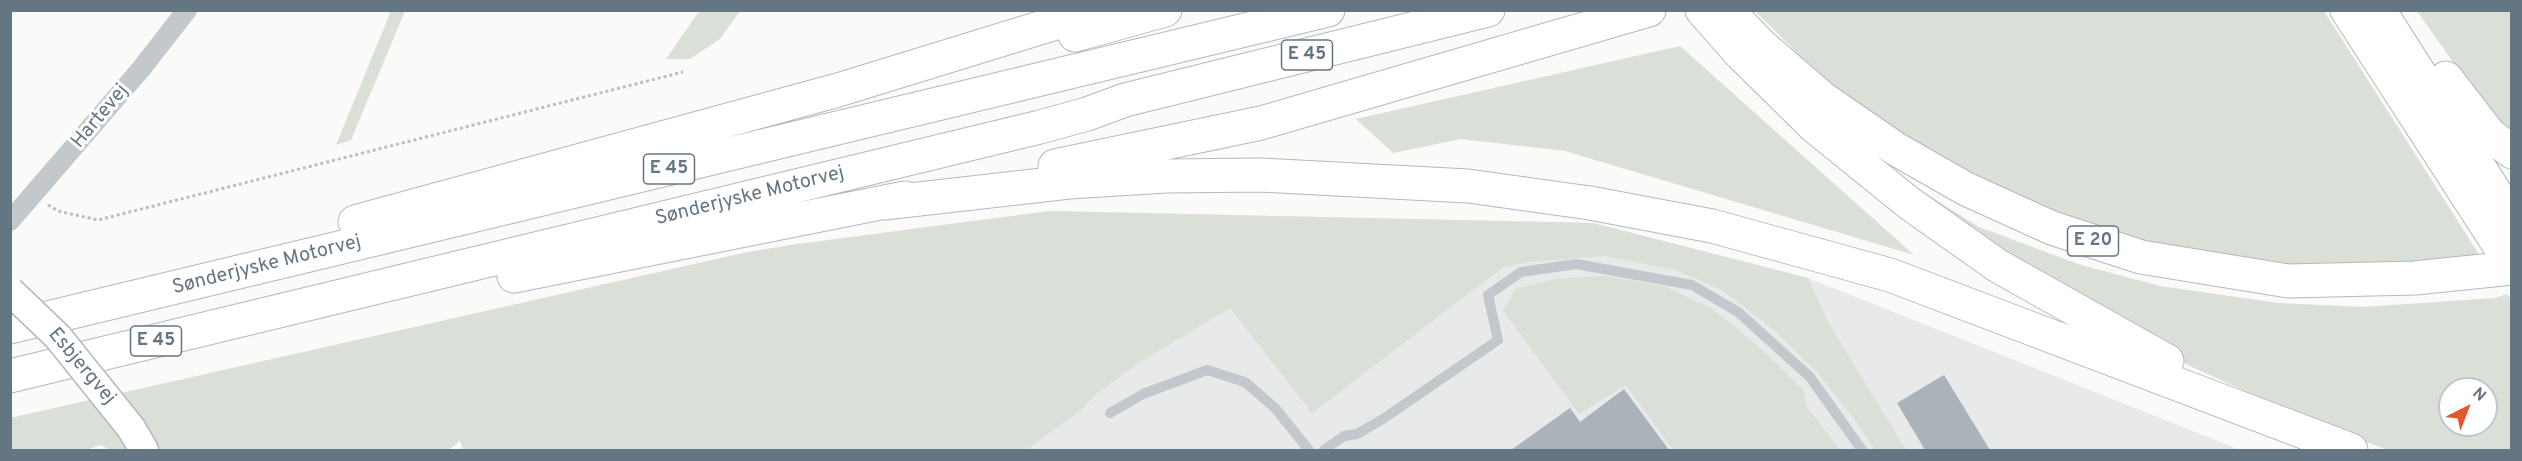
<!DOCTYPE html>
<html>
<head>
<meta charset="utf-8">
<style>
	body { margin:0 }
	#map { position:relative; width:2522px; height:461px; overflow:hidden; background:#fafaf8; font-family:Overpass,sans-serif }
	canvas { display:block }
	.frame { position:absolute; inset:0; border:12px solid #657683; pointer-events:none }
	.north { position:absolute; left:2438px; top:377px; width:60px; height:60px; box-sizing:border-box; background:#fff; border:2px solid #c1c8cd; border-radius:50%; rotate:42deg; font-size:16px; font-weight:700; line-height:24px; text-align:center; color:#657683 }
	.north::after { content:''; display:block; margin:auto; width:21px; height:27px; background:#e4572e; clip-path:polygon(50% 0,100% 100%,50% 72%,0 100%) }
</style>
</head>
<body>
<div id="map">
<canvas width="2522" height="461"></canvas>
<div class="frame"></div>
<div class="north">N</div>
</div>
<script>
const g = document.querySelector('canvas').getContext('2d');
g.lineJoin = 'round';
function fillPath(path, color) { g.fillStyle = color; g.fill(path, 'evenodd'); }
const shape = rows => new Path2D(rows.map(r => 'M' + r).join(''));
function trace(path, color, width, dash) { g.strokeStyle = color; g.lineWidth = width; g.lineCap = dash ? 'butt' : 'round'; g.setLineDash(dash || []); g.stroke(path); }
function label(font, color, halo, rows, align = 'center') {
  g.font = font + ' Overpass,sans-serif'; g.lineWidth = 6; g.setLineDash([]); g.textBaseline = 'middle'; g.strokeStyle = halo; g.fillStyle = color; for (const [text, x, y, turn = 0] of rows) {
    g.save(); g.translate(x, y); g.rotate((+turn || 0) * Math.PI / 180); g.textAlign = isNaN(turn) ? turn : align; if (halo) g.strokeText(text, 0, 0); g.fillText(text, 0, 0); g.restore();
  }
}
fillPath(shape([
	[1049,211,1593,223,1808,278,2241,450,647,450]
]), '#e8e9e9');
fillPath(shape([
	[700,10,740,11,720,39,690,59,666,59],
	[391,11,405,11,351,140,336,145],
	[1755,11,2324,11,2480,256,2383,266,2266,265,2143,241,1991,191,1842,98],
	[2417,11,2511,11,2511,130,2494,120],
	[1680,46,1914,255,1565,151,1461,139,1393,153,1356,119],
	[1852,147,1979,227,2078,264,2160,286,2278,303,2364,307,2495,298,2507,294,2512,300,2511,450,2388,450,2322,426,2192,367,2062,297],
	[2450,389,2486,389,2486,425,2450,425],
	[1049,211,1593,223,1808,278,1828,322,1906,450,1875,450,1855,420,1818,373,1774,330,1722,290,1675,270,1605,256,1529,262,1502,268,1312,413,1230,308,1137,364,1095,395,1080,411,1026,450,463,450,460,441,448,450,111,450,100,445,87,450,11,450,10,418,743,253,790,245],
	[1604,276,1664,286,1713,309,1764,351,1804,391,1807,407,1840,450,1673,450,1626,385,1579,414,1503,310,1516,289,1555,279]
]), '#dadfd7');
fillPath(shape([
	[1944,375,1990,450,1925,450,1897,403],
	[1624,389,1669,450,1511,450,1570,408,1580,422]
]), '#aab3b9');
const secondary = shape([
	[131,428,144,450]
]);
const motorway = shape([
	[1702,10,1739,52,1815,127,1909,203,1998,266,2167,361],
	[1727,10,1762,46,1822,98,1896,149,1966,189,2052,228,2141,257,2288,281,2415,278,2512,268],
	[2347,10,2512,265],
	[2379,10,2512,219],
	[1075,35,1165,10],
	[2446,78,2489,134,2512,152],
	[1055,166,1261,123,1649,10],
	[884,203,1069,182,1166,176,1261,175,1468,186,1590,203,1712,226,1890,275,2351,450],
	[355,222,838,90,1098,10],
	[514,276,905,198],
	[10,327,1328,10],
	[10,376,1040,127,1087,114,1125,100,1488,10]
]);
trace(secondary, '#b3babf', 31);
trace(motorway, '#b4b9bd', 35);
trace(shape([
	[48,205,58,211,98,220,683,72]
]), '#bbbfc2', 3, [3, 3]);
trace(shape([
	[1110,413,1143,394,1207,370,1245,382,1275,408,1309,450],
	[1324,450,1344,436,1357,434,1383,419,1498,340,1488,295,1521,272,1576,264,1692,285,1738,312,1810,377,1862,450]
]), '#c3c8cc', 10);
trace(shape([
	[10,221,141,69,187,10]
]), '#c3c8cc', 20);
trace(secondary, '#fff', 28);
trace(motorway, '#fff', 33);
const secondaryBridge = shape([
	[10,291,58,337,131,428]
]);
trace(secondaryBridge, '#b3babf', 31, []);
trace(secondaryBridge, '#fff', 28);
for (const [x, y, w] of [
	[1307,55,51],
	[669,169,51],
	[2093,241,51],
	[156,341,51]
]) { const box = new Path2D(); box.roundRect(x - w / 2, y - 15, w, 30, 4.5); g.fillStyle = '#fff'; g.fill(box); trace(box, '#657683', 1.5); }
label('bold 18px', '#657683', null, [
	["E 45",1307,55],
	["E 45",669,169],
	["E 20",2093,241],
	["E 45",156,341]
]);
label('20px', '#657683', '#fff', [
	["Hartevej",101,117,-50],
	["Sønderjyske Motorvej",750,197,-14],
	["Sønderjyske Motorvej",267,266,-14],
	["Esbjergvej",81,367,50]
]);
</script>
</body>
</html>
